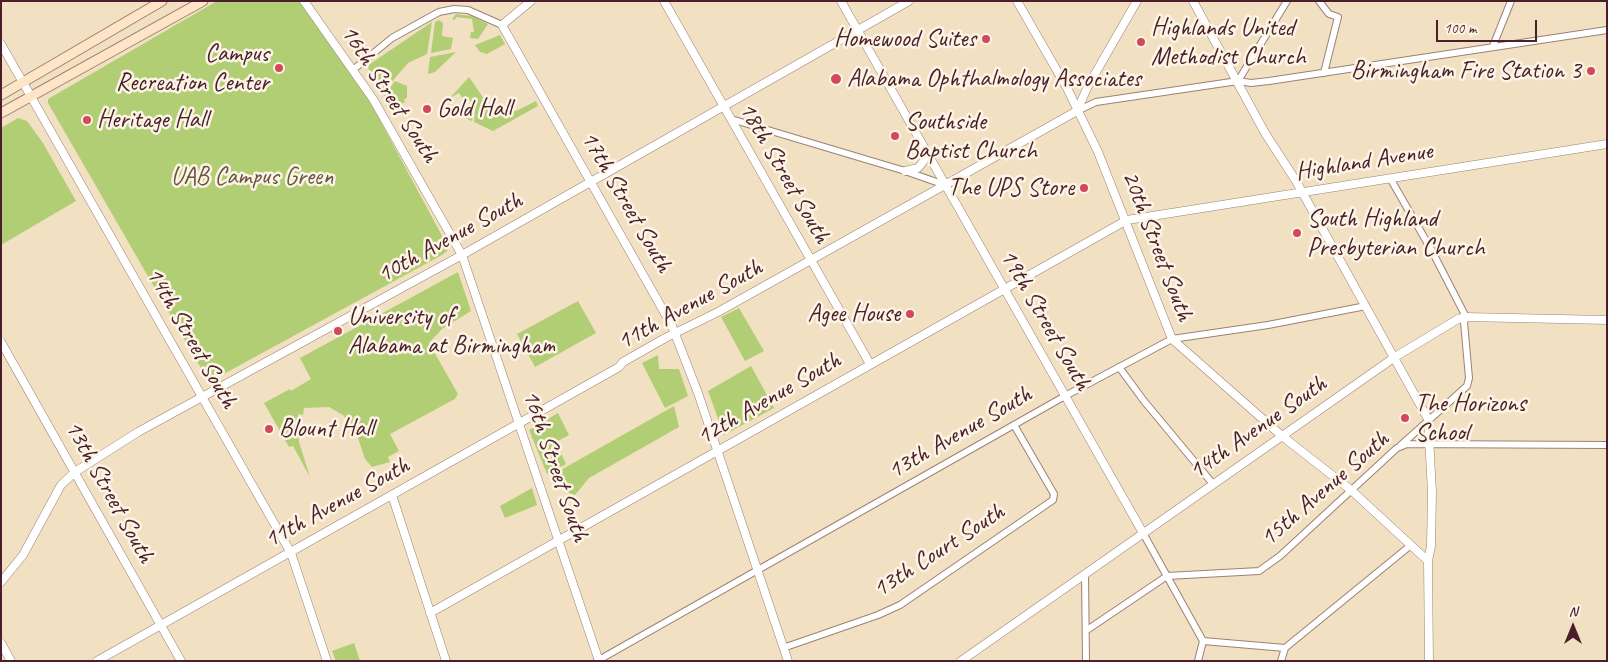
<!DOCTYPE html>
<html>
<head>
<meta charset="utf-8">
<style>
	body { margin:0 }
	#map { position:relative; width:1608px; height:662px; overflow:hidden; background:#f2e0c2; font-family:Caveat,sans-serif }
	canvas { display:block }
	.frame { position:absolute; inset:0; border:2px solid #4a1f2b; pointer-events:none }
	.north { position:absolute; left:1548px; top:602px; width:50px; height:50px; -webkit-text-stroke:4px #fcf5e5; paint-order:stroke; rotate:0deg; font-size:14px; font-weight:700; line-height:20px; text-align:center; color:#4a1f2b }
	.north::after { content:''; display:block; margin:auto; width:18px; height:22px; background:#4a1f2b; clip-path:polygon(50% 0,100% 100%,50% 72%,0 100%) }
	.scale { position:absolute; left:1436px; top:20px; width:101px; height:22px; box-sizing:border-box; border:2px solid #4a1f2b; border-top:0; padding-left:6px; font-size:15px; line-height:18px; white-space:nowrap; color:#4a1f2b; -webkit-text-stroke:4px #fcf5e5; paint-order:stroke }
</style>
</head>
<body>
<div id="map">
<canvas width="1608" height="662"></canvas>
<div class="frame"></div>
<div class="north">N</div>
<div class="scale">100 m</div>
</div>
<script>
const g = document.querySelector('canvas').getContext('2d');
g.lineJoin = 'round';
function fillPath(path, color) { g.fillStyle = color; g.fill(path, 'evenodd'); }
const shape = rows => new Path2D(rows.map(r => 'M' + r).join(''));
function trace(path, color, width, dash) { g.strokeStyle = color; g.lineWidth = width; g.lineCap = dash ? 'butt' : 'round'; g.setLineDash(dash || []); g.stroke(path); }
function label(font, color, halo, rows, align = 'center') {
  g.font = font + ' Caveat,sans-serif'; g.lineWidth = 5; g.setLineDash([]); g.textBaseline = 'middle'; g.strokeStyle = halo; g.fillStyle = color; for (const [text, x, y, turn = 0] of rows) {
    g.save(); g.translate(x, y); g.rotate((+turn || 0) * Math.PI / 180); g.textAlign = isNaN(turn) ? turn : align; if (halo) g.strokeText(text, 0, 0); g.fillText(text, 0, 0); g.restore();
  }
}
fillPath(shape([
	[217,1,301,1,367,96,448,247,447,251,442,255,209,382,48,103,48,99],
	[456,14,472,16,488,24,478,39,470,38,471,32,474,32,472,19,456,17,455,20,452,19],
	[439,20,443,23,442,36,453,38,451,49,431,53,435,22],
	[432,22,427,54,408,63,382,93,373,77,384,68,372,75,367,66],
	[500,35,505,44,487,54,480,52,475,45],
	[456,52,435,72,428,74,430,57],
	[469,77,493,112,506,105,516,111,536,101,538,106,493,131,474,122,476,100,470,102,469,97,463,99,459,93,450,98],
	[395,81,407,86,407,98,404,99,405,102,391,109,384,96],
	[465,103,466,106,472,105,474,109,472,121,452,112,452,106],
	[18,118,27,121,43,143,76,201,1,245,1,128],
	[458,272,471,311,442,329,429,343,458,394,455,399,390,434,399,451,388,457,390,462,372,467,365,459,355,429,343,415,329,407,304,408,303,415,298,414,299,442,310,477,293,446,289,447,264,403,290,389,291,391,311,379,300,358],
	[578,301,596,333,535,367,517,334],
	[739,308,764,351,745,361,721,317],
	[658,355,659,369,679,369,688,396,665,408,642,363],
	[751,366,774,408,724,435,708,391],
	[674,406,679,427,589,478,575,495,569,493,561,484,559,471],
	[558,413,569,435,556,442,566,464,547,474,529,430],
	[532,488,537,505,505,518,500,506],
	[354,643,360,661,336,661,332,651]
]), '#b2ce75');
const minor = shape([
	[1319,1,1329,14,1338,17,1324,73],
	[1493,46,1511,1],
	[354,69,392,38,439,12,454,9,468,10,502,25],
	[1238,81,1251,83,1269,81,1607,30],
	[1077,111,1096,102,1238,81,1287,1],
	[731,119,905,171,945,185],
	[1390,178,1432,251,1466,317,1464,322,1469,378,1467,386,1401,445],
	[1119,367,1144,401,1213,484],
	[1143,533,1203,641,1198,661],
	[1085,575,1086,661],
	[1087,630,1167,576,1259,571,1280,556,1397,448,1407,444,1607,445],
	[1203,641,1285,648],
	[783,648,878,615,900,605,1053,500,1054,494,1014,425],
	[597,661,1065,396,1172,339,1268,325,1366,306],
	[1281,661,1285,648,1411,545]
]);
const tertiary = shape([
	[304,1,373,99,462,255,599,661],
	[531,1,502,25,672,326,698,393,788,661],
	[664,1,870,364],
	[841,1,1143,533],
	[1017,1,1067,88,1098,152,1172,339,1282,436,1351,490,1428,561],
	[1193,1,1265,133,1296,181,1428,419,1432,492,1431,546,1428,561,1429,661],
	[1,44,291,553,327,661],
	[1077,111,1088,86,1137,1],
	[905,171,918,168,923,162,926,151],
	[1,342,181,661],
	[392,495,446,661],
	[1,582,23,555,61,485,75,472,138,432,462,255,909,1],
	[430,613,1127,220,1607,144],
	[1,643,11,661],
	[97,661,619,367,623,362,667,337,718,312,1077,111],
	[961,661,1395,357,1458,319,1466,317,1607,320]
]);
const secondary = shape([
	[1,95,162,1],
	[1,113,203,1]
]);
trace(minor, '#9e8076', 8);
trace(tertiary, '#9e8076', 9);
trace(secondary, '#9e8076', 11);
trace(minor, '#fff', 6);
trace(tertiary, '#fff', 8);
trace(secondary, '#fee5c5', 9);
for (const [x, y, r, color] of [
	[986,39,5,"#d1495b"],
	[1141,42,5,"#d1495b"],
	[279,68,5,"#d1495b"],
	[1591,71,5,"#d1495b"],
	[836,79,6,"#d1495b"],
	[427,109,5,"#d1495b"],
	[87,120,5,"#d1495b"],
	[895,136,5,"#d1495b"],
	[1084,188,5,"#d1495b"],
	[1297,233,5,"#d1495b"],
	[910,314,5,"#d1495b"],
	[338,331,5,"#d1495b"],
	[1405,418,5,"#d1495b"],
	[269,429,5,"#d1495b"]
]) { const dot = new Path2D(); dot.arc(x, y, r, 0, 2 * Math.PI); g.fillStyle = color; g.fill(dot); trace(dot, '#fcf5e5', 2); }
label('25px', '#4a1f2b', '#fcf5e5', [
	["Highlands United",1151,28],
	["Methodist Church",1151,57],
	["Homewood Suites",976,39,"right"],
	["Campus",269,54,"right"],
	["Recreation Center",269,83,"right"],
	["Birmingham Fire Station 3",1581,71,"right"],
	["Alabama Ophthalmology Associates",847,79],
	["Gold Hall",437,109],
	["Heritage Hall",97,120],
	["Southside",905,122],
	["Baptist Church",905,151],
	["The UPS Store",1074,188,"right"],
	["South Highland",1307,219],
	["Presbyterian Church",1307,248],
	["Agee House",900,314,"right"],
	["University of",348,317],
	["Alabama at Birmingham",348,346],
	["The Horizons",1415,404],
	["School",1415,433],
	["Blount Hall",279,429]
], 'left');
label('25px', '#4a1f2b', '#fcf5e5', [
	["16th Street South",389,94,57],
	["Highland Avenue",1364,162,-9],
	["18th Street South",784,173,60],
	["17th Street South",626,202,60],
	["10th Avenue South",450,238,-29],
	["20th Street South",1157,246,69],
	["11th Avenue South",690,305,-29],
	["19th Street South",1045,320,60],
	["14th Street South",191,338,60],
	["12th Avenue South",769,399,-30],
	["14th Avenue South",1258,428,-35],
	["13th Avenue South",960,433,-30],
	["16th Street South",555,466,71],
	["15th Avenue South",1325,489,-41],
	["13th Street South",109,492,61],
	["11th Avenue South",337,503,-29],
	["13th Court South",939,551,-33]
]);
label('25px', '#695441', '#fcf5e5', [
	["UAB Campus Green",252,177]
]);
</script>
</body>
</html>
